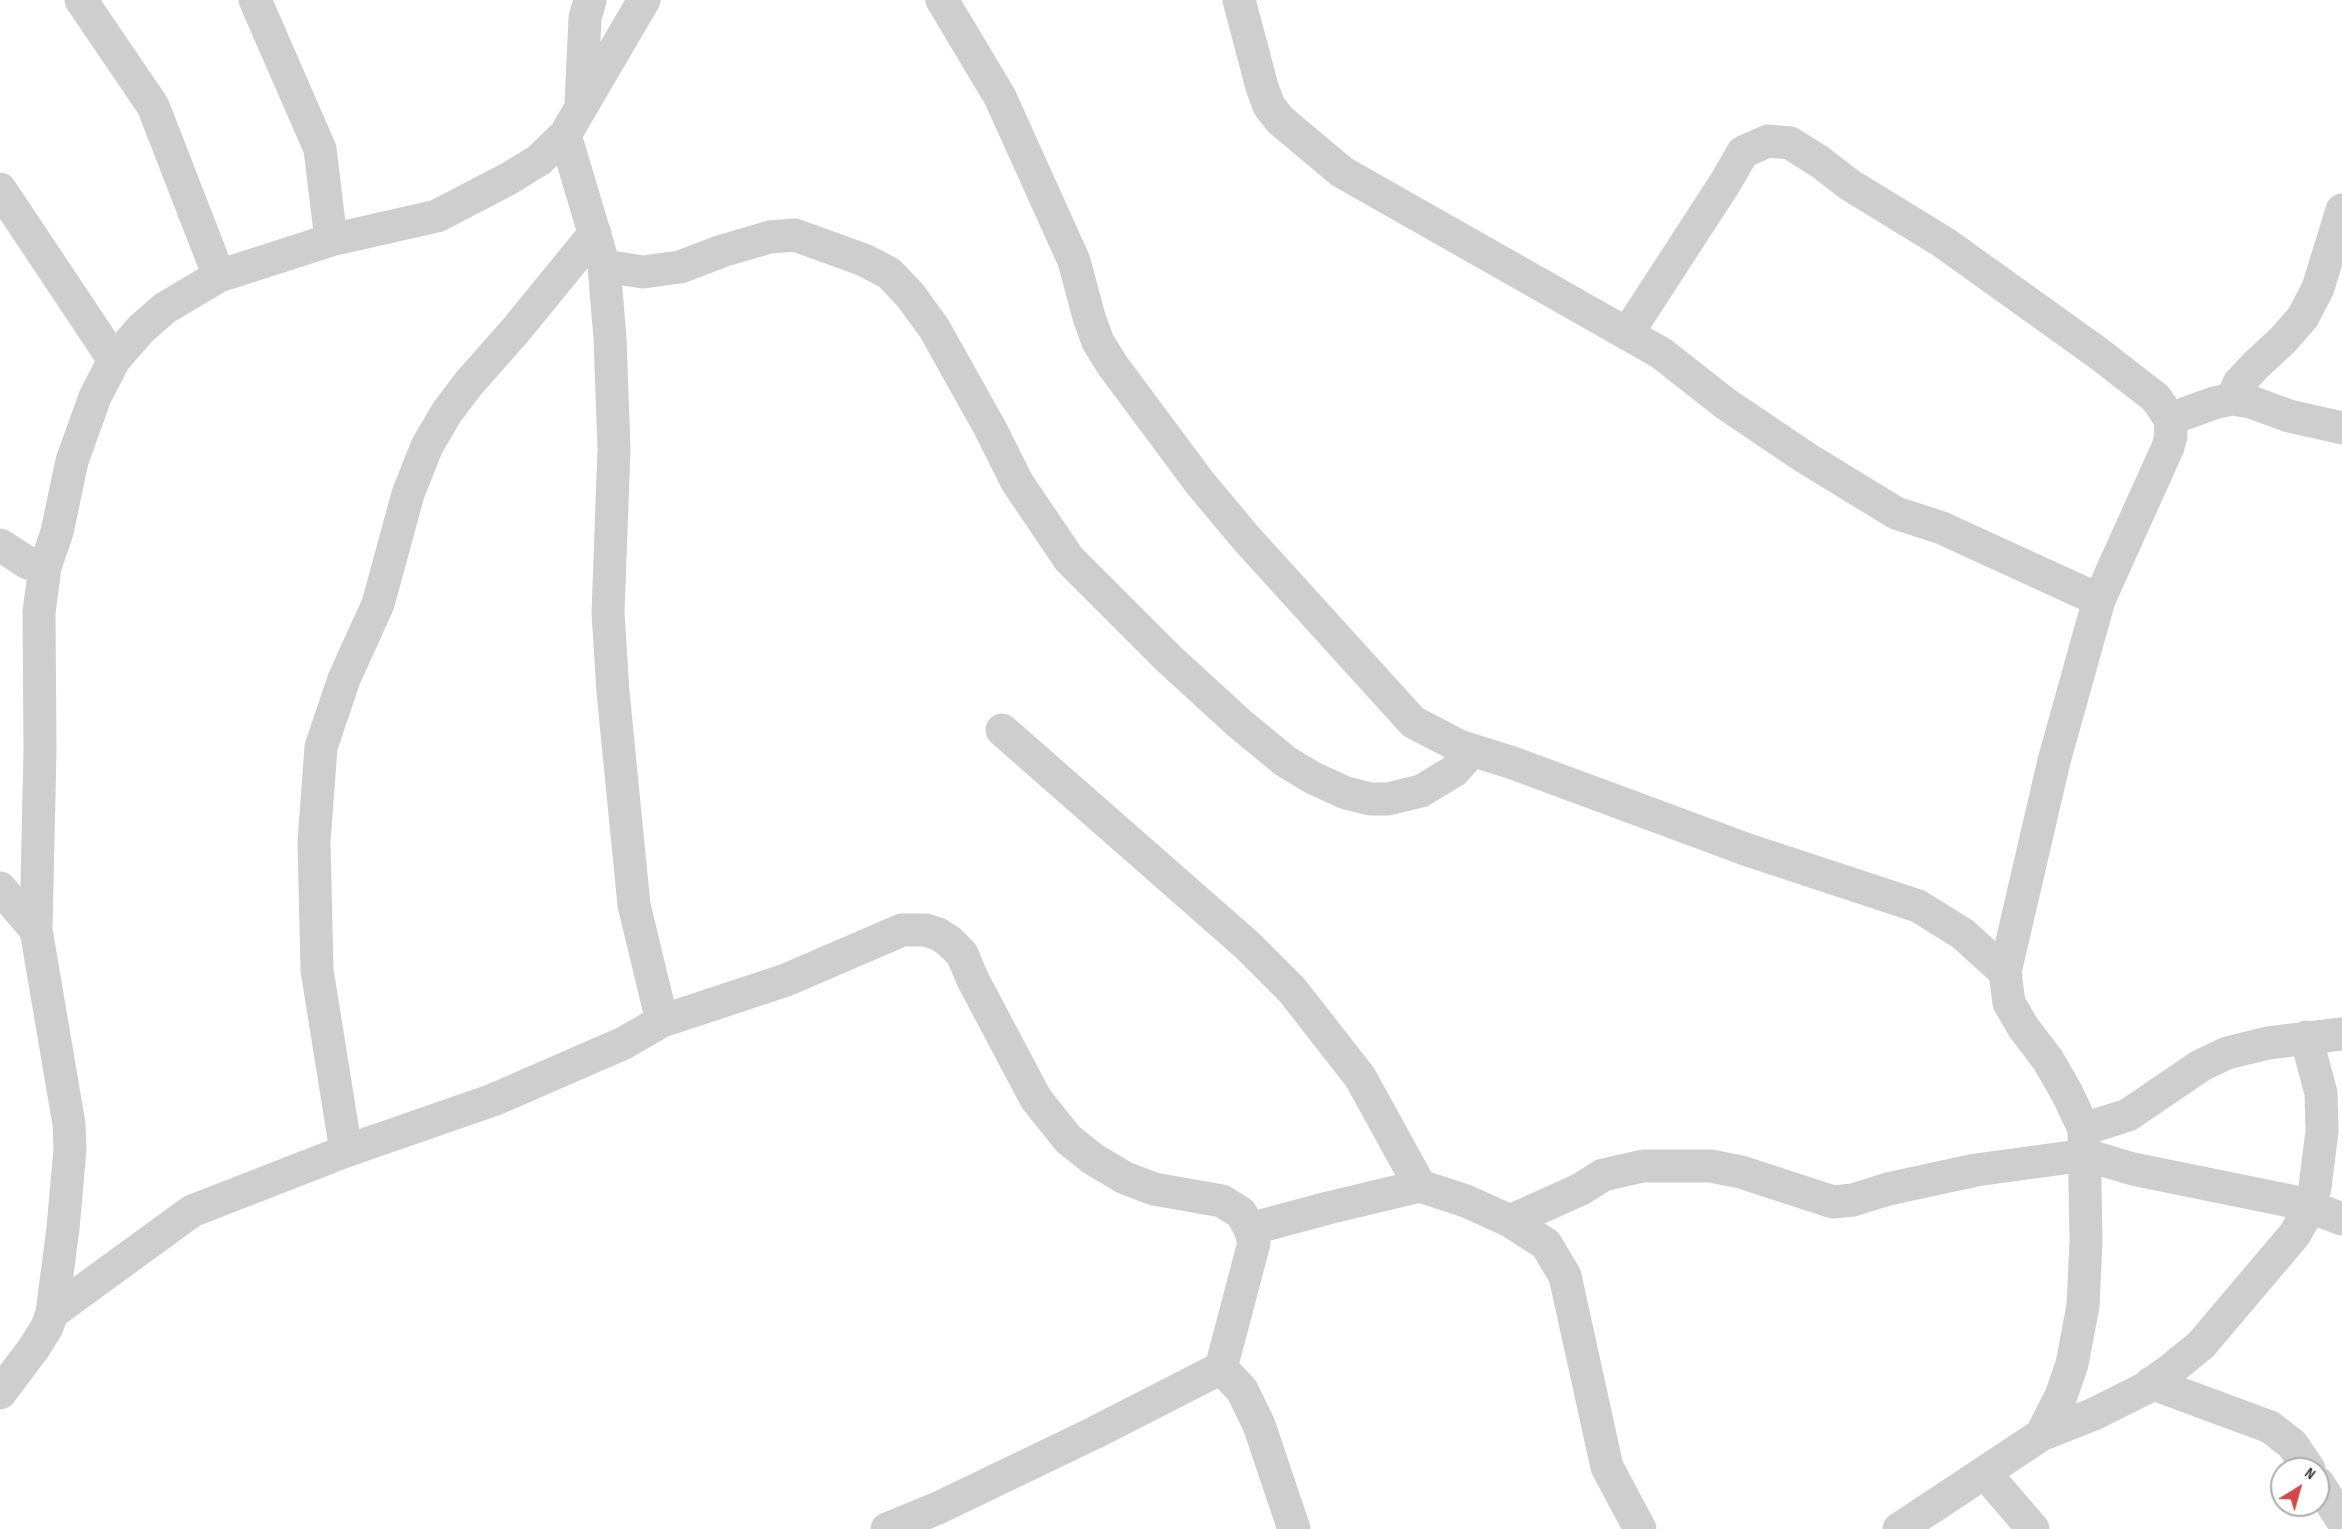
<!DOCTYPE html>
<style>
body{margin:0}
#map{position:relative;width:2342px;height:1529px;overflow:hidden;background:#fff;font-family:"Sofia Sans Condensed",sans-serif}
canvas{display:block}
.north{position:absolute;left:2270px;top:1457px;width:60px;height:60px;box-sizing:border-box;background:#fff;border:2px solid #adadad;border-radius:50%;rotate:37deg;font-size:16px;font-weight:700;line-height:24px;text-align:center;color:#313131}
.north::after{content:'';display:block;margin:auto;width:21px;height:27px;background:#d1494a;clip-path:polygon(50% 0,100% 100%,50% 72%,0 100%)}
</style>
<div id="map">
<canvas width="2342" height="1529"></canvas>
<div class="north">N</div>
</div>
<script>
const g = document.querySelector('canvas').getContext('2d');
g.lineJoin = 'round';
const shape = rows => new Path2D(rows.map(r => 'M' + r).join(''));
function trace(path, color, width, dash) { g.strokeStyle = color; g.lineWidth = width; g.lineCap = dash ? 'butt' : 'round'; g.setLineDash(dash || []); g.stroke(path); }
trace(shape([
 [81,0,153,106,219,276],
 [255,0,320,149,331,240],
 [942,0,1000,97,1074,261,1089,317,1098,342,1113,366,1200,483,1246,538,1413,722,1459,746,1513,763,1748,850,1918,906,1963,934,2005,972],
 [1239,0,1262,87,1269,106,1280,120,1342,172,1661,353,1726,404,1806,458,1896,513,1942,528,2099,600],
 [581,103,585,18,590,0],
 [565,135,604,266,610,338,614,449,608,613,613,692,634,905,662,1021],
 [0,189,114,360],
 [604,266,643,272,680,267,722,251,770,237,795,235,864,260,889,273,910,295,934,328,990,428,1017,482,1069,559,1169,659,1240,724,1285,761,1313,778,1346,793,1370,799,1388,799,1421,791,1454,771,1472,751],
 [1627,334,1725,183,1743,152,1768,141,1790,143,1820,162,1850,185,1943,242,2098,353,2156,398,2170,419,2171,436,2168,447,2099,600,2054,761,2005,972,2009,1003,2023,1027,2048,1060,2067,1093,2084,1129,2086,1241,2083,1306,2072,1364,2061,1396,2041,1435,1899,1529],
 [2232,399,2239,383,2256,365,2283,340,2303,317,2318,288,2342,210],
 [2170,419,2214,403,2232,399,2251,402,2289,416,2342,428],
 [0,545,28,563,45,567],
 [1002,730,1247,945,1292,990,1360,1077,1420,1186],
 [0,888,36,930],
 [2084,1129,2128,1115,2200,1066,2227,1053,2268,1043,2342,1034],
 [346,1151,317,970,314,842,321,747,344,679,378,604,408,494,427,446,447,412,469,383,515,331,595,233],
 [1510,1221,1581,1189,1603,1175,1643,1166,1711,1166,1741,1172,1833,1202,1853,1200,1888,1189,1976,1170,2086,1155,2133,1169,2300,1203,2342,1219],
 [1250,1229,1328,1208,1420,1186,1466,1201,1510,1221,1546,1244,1565,1276,1607,1467,1640,1529],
 [52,1313,192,1211,346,1151,493,1100,624,1043,662,1021,786,980,902,930,926,930,938,934,949,941,962,954,973,980,1036,1099,1068,1139,1093,1159,1125,1178,1154,1189,1222,1201,1241,1213,1250,1229,1254,1243,1221,1368,1094,1433,938,1508,887,1529],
 [1221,1368,1242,1390,1259,1425,1294,1529],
 [2151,1383,2270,1427,2292,1444,2309,1469],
 [0,1393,34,1348,47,1327,52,1313,63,1228,70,1149,69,1124,36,930,40,750,39,612,45,567,57,532,72,461,95,397,114,360,141,329,165,308,219,276,331,240,437,216,508,179,539,160,565,135,644,0],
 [2041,1435,2094,1414,2144,1389,2169,1371,2201,1345,2295,1234,2310,1207,2315,1187,2322,1131,2321,1093,2306,1037],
 [1985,1473,2033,1529],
 [2318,1483,2342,1520]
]), '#cecece', 33);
</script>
